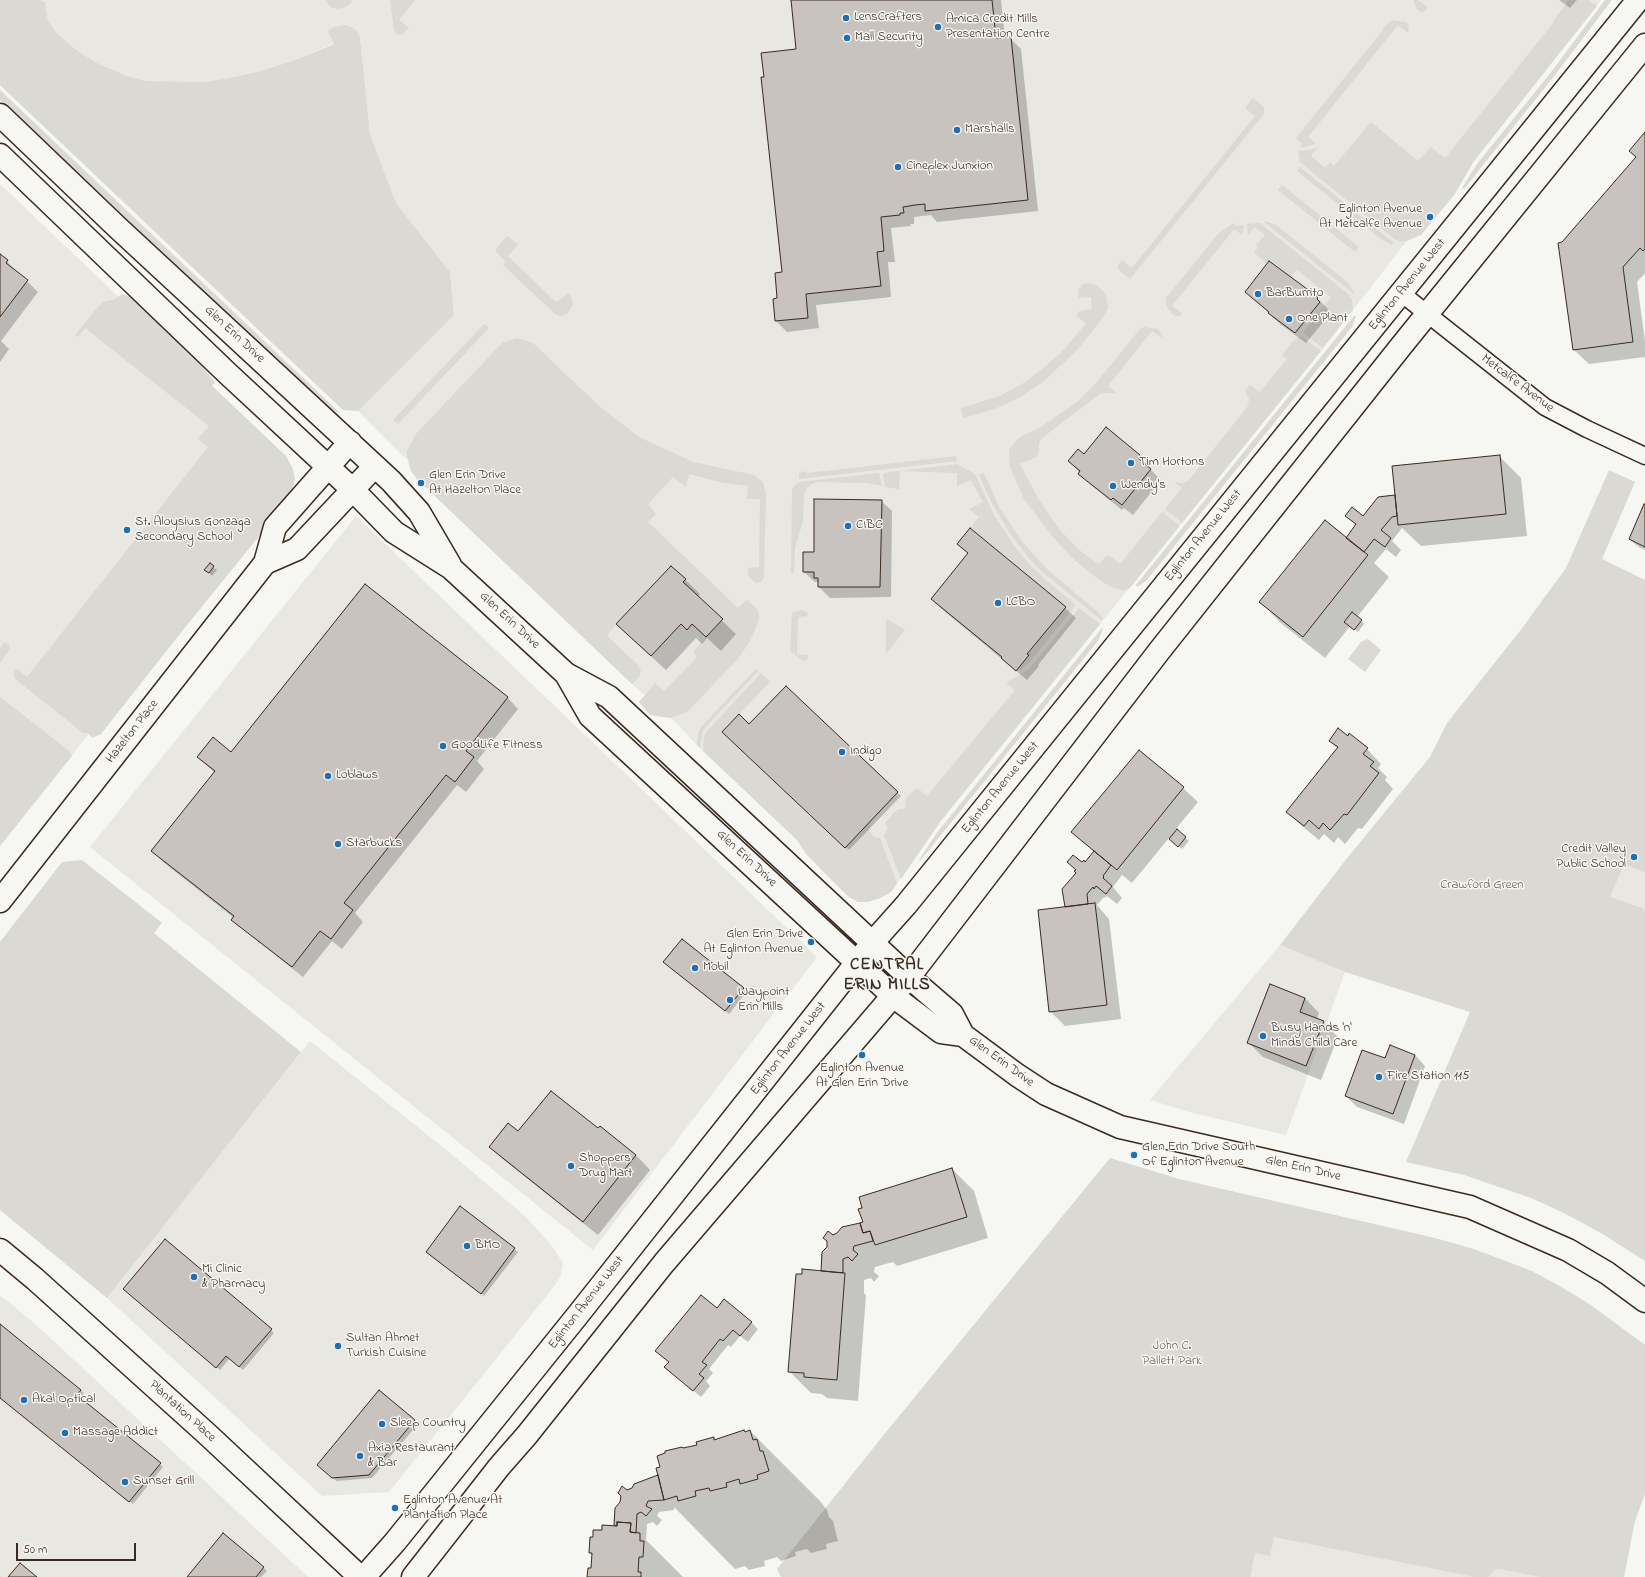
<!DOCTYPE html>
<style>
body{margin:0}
#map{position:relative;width:1645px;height:1577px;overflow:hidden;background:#f6f6f2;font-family:"Indie Flower",sans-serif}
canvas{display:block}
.scale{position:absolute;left:16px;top:1543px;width:120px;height:18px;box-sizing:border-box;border:2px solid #3b2a1e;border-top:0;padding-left:5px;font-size:12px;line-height:14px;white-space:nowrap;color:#3b2a1e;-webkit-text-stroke:3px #f6f6f2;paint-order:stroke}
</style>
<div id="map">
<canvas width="1645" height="1577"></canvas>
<div class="scale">50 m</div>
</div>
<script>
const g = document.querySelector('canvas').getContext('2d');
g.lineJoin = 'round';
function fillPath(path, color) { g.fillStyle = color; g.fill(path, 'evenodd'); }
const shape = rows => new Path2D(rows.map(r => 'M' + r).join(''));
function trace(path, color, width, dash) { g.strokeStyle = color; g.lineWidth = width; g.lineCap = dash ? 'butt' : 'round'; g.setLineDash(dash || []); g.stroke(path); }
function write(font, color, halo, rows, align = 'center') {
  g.font = font + ' "Indie Flower",sans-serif'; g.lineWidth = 3; g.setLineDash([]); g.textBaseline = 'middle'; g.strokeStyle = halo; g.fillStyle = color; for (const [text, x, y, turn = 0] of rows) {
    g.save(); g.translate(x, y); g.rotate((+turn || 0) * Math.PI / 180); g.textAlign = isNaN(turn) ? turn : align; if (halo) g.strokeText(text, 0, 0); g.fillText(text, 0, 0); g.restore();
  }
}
fillPath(shape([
 [40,0,1601,0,1474,161,1454,195,1421,235,1406,242,1321,351,940,822,891,892,880,898,868,902,858,902,849,897,821,870,813,860,806,854,797,840,703,751,671,718,632,684,417,479,409,465,408,459,404,457,358,411,454,315,450,272,396,203,370,134,360,37,334,43,298,59,261,71,229,78,204,82,146,81,127,76,95,62,75,49,56,32,48,21,45,2],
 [0,184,267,438,236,548,0,846],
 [356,516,817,957,593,1250,90,847],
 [1645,799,1645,933,1602,914],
 [1280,945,1345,972,1286,1135,1197,1114,1150,1100],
 [310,1041,450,1153,526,1217,552,1246,563,1263,560,1277,552,1289,389,1492,322,1496,107,1298],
 [0,1295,34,1323,308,1577,0,1577],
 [1231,1516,1551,1577,1178,1577]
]), '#e8e7e2');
fillPath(shape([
 [0,0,40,0,45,2,48,21,56,32,75,49,95,62,127,76,146,81,204,82,229,78,261,71,298,59,334,44,328,31,334,27,346,25,355,29,360,37,370,134,396,203,450,272,454,315,358,411,343,410,0,85],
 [326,0,353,0,349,5,339,9,330,7],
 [390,0,415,0,399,20,409,28,402,35,396,34,394,31],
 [1413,0,1418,0,1428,7,1424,12,1419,11,1416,8],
 [1569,0,1589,0,1597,6,1474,161,1454,195,1421,235,1406,241,1401,242,1394,239,1300,162,1298,151,1311,150,1317,147,1318,147,1311,156,1325,168,1330,162,1334,166,1371,122,1418,161,1431,147,1445,158,1554,22,1553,21],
 [1605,0,1612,0,1555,75,1464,189,1462,188,1477,164,1552,71],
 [1393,20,1406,22,1409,25,1408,33,1398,25,1308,137,1316,143,1312,145,1300,148,1302,143,1296,138,1383,30,1384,26],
 [0,90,340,413,332,410,321,403,0,100],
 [1253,98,1264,107,1264,114,1130,279,1120,271,1118,268,1118,265,1122,260,1132,268,1255,116,1245,108],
 [1300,167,1394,243,1392,245,1382,240,1297,171],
 [1282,185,1359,247,1355,252,1278,190],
 [1265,221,1276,225,1346,281,1355,293,1354,294,1264,222],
 [1234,223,1235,226,1244,225,1242,235,1234,229,1172,306,1182,313,1180,316,1176,316,1172,314,1166,305,1166,298,1218,234],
 [1260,223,1348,294,1352,299,1353,310,1323,348,1303,333,1331,297,1297,270,1291,277,1269,260,1266,263,1254,253,1258,247,1256,245,1265,235,1254,227,1248,235,1247,224],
 [507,236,518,244,508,256,556,302,568,294,571,296,573,305,567,314,561,316,555,314,503,265,506,262,497,253,496,249],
 [1086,283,1096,285,1102,290,1106,296,1108,308,1102,319,1077,350,1044,381,1020,397,995,409,963,418,961,408,1000,396,1027,381,1061,353,1086,323,1076,316,1079,311,1092,309,1091,297,1079,298,1078,290,1082,285],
 [122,294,135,298,183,344,215,382,212,386,286,456,293,469,295,479,290,498,179,635,101,734,92,738,88,733,83,733,14,678,14,672,17,669,27,677,208,447,198,439,209,426,85,328,78,337,75,335,97,308,103,302,115,299],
 [1354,316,1356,316,1352,327,1146,581,1137,587,1136,585],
 [484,324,489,328,398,424,393,420],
 [1144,327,1158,329,1160,332,1162,338,1152,331,1108,386,1116,393,1101,393,1042,438,1039,443,1039,453,1036,457,1020,464,1039,500,1059,529,1078,549,1098,564,1108,555,1120,564,1162,512,1178,524,1179,527,1129,589,1122,590,1111,587,1098,579,1071,557,1052,536,1024,499,1010,467,1009,455,1009,449,1020,437,1041,427,1077,402,1097,382,1140,329],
 [1301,336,1321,351,1182,523,1165,509,1182,488,1174,482,1183,483,1189,480,1248,406,1249,399,1245,391,1250,385,1260,392,1287,359,1282,355,1292,342],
 [517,338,533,343,599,406,639,437,693,462,754,475,763,482,766,493,764,576,763,580,759,582,756,583,751,579,748,574,748,568,759,567,760,499,747,499,748,486,719,482,689,474,686,487,673,477,648,504,656,514,648,522,738,608,747,600,758,610,759,620,750,641,738,659,687,712,671,718,662,717,650,715,639,702,655,683,664,691,697,657,693,652,706,637,683,582,686,579,672,566,616,624,607,636,637,664,641,671,639,677,632,684,417,479,411,471,408,459,407,459,407,451,415,435,502,343],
 [956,456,957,461,799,479,799,473,806,471,807,473],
 [957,464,975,474,995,517,1016,548,1030,565,1047,581,1076,605,1029,663,1022,669,1016,671,1029,655,1028,654,1066,607,970,528,979,517,969,509,983,502,971,480,957,486,957,473,900,471,899,489,885,487,883,473],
 [1609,470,1635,482,1602,559,1645,580,1645,872,1624,864,1610,897,1642,908,1645,912,1645,1261,1601,1233,1564,1213,1531,1198,1464,1175,1406,1162,1470,1012,1345,972,1280,945,1348,857,1430,757,1447,723,1523,627,1566,568],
 [879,473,882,486,867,483,816,482,807,487,804,495,803,521,795,548,794,573,791,573,792,489,795,485,799,482],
 [984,473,999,507,1023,543,1049,571,1098,612,1103,619,1101,620,1040,570,1027,556,1011,535,990,500,979,475],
 [1079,608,1100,624,940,822,901,879,884,835,887,830,887,827,885,823,898,809,904,809,906,807,905,802,907,797,917,788,927,796,1015,690,1006,683,1029,669],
 [801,610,806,612,808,614,807,616,798,617,797,654,808,655,808,659,804,661,790,651,792,613],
 [887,619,905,630,886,654,886,620],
 [1102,628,1103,629,1098,641,920,861,919,860,936,834],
 [1368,639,1381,650,1365,672,1348,659,1361,642],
 [5,642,9,645,10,649,0,663,0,648],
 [756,669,758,671,703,730,700,748,697,745,698,734,701,727],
 [761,673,770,682,722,732,845,848,871,821,869,831,874,837,880,838,897,883,891,892,880,898,868,902,858,902,849,897,806,854,797,840,703,751,704,736,707,731],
 [0,697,68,750,72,756,0,846],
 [82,860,162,923,154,933,301,1052,107,1298,0,1210,0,942,62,862],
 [1110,1158,1179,1179,1435,1238,1474,1249,1532,1271,1558,1285,1591,1305,1645,1345,1645,1494,1635,1521,1624,1577,1541,1577,1499,1569,1495,1570,1488,1577,1475,1577,1274,1537,1270,1556,1255,1553,1250,1577,781,1577,777,1569,878,1442]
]), '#dad9d3');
fillPath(shape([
 [792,0,1001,0,1005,38,1010,38,1021,49,1038,211,937,222,931,215,914,217,914,224,910,224,911,226,891,228,895,262,888,262,891,297,816,305,819,328,787,332,776,321,774,300,779,299,783,273,765,78,798,50],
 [1559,0,1577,0,1570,8],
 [1645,133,1645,273,1637,282,1645,341,1645,357,1589,364,1574,350,1559,244,1563,243,1637,157],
 [0,255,38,292,1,341,9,349,0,362],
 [1246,291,1317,298,1328,309,1327,310,1330,314,1306,343,1280,324],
 [1084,455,1139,456,1150,467,1149,468,1161,480,1133,515,1124,508,1122,510,1090,484,1069,461],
 [1499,456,1521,478,1527,536,1421,546,1402,528,1392,541,1401,550,1396,557,1386,549,1374,563,1389,577,1357,617,1364,624,1358,632,1350,626,1325,658,1282,624,1260,602,1346,539,1357,526,1347,516,1364,517,1394,496],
 [881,501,892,511,891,597,830,598,819,587,819,582,815,582,804,572,815,553],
 [1645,505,1645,550,1637,546,1630,539],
 [958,544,1065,608,1076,618,1038,665,1039,666,1027,680,943,610,932,599,969,554],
 [213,567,217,570,212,576,206,570],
 [672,567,700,594,697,597,736,634,721,651,707,638,702,644,696,638,666,670,632,639],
 [365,586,508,698,518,709,477,761,484,769,466,792,457,785,355,913,363,922,342,949,332,941,303,977,244,930,233,920,234,918,163,862,153,851,215,773,198,757,231,754],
 [786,687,901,796,849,850,723,732,749,725],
 [1330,741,1367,749,1381,764,1378,768,1387,777,1385,780,1393,789,1362,829,1358,828,1345,844,1338,837,1334,843,1324,834,1319,840,1302,826,1287,812,1338,749],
 [1139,752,1183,788,1198,802,1175,830,1189,841,1182,849,1169,838,1132,883,1122,875,1113,887,1122,898,1117,904,1107,896,1105,898,1104,897,1097,905,1109,919,1121,1019,1065,1026,1050,1011,1067,907,1077,873,1082,864,1085,863,1094,852,1073,832],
 [667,965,743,989,746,992,729,1014],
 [1305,998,1319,1013,1317,1019,1323,1022,1338,1037,1321,1080,1263,1057,1248,1042],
 [1415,1055,1425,1066,1404,1124,1357,1107,1346,1096,1386,1060],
 [600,1127,636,1155,650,1170,598,1235,505,1161,490,1147,519,1132,598,1129],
 [952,1169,974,1191,988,1238,897,1266,893,1262,875,1267,874,1272,879,1276,874,1282,871,1278,864,1280,864,1293,866,1295,858,1401,827,1398,822,1394,811,1393,789,1371,832,1236,864,1223],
 [461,1208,518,1252,484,1296,430,1255],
 [165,1240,274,1333,243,1370,230,1358,220,1370,127,1292],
 [717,1310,751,1322,758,1329,748,1342,740,1336,731,1347,728,1345,709,1369,713,1373,706,1381,710,1386,701,1397,665,1367],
 [0,1325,80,1390,84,1393,79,1399,163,1467,133,1504,0,1397],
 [414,1420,418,1424,372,1478,337,1481,321,1469],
 [750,1431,820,1501,827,1510,829,1517,833,1521,838,1541,826,1544,827,1549,811,1553,807,1549,795,1552,796,1556,781,1561,777,1557,764,1561,765,1566,749,1570,745,1566,735,1569,674,1507,674,1510,659,1512,657,1516,662,1520,657,1526,653,1522,647,1524,646,1540,683,1577,588,1577,592,1569,593,1556,590,1553,594,1538,603,1531,617,1527,615,1525,621,1502,627,1491,659,1476,661,1467,684,1449,698,1445,713,1438,715,1441],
 [263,1567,267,1571,261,1577,188,1577]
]), '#0003');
const building = shape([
 [791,0,992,0,996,38,1011,37,1028,200,925,211,925,204,915,205,903,207,904,213,900,213,900,215,881,217,884,251,877,252,881,286,806,294,808,318,775,321,773,299,777,298,775,273,782,272,761,77,764,77,761,53,796,49,791,0],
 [1645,132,1645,249,1643,251,1640,248,1623,267,1633,342,1573,350,1558,243,1562,242,1636,157,1629,151,1645,132],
 [0,254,8,260,6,263,28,280,0,317,0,254],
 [1269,261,1318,297,1317,299,1320,302,1295,333,1268,313,1269,312,1245,292,1269,261],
 [1106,427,1140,455,1138,458,1151,469,1122,505,1113,498,1111,500,1078,474,1080,471,1068,461,1078,449,1084,454,1106,427],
 [1500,455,1506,514,1398,525,1392,466,1500,455],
 [1395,495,1397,516,1392,517,1381,530,1391,538,1385,547,1374,539,1364,552,1346,538,1356,524,1345,516,1352,507,1363,516,1378,497,1395,495],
 [814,499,882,500,880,587,818,587,818,578,814,578,814,572,803,572,803,552,814,552,814,499],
 [1644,504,1645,504,1645,547,1629,539,1644,504],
 [1325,520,1368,555,1303,637,1259,602,1325,520],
 [970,528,1066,607,1027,654,1029,655,1016,671,1001,658,1002,657,931,599,968,553,957,544,970,528],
 [210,563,214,566,209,573,204,570,210,563],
 [671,566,686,579,683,582,723,619,706,637,692,624,687,630,681,624,651,656,616,624,671,566],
 [365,584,508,697,466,751,474,757,455,782,446,775,344,903,353,910,331,939,320,931,292,967,231,920,234,916,151,851,215,771,197,757,213,737,231,752,365,584],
 [1352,612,1362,620,1354,630,1344,622,1352,612],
 [786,686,898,792,845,848,722,732,739,714,749,724,786,686],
 [1338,728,1348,736,1349,733,1368,748,1363,754,1374,762,1370,766,1379,773,1347,815,1344,814,1330,830,1323,823,1319,829,1309,820,1304,826,1286,812,1338,747,1329,741,1338,728],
 [1139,750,1184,787,1117,870,1071,832,1139,750],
 [1177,829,1186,837,1178,847,1169,839,1177,829],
 [1094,851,1111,865,1103,876,1104,877,1103,878,1112,886,1106,894,1096,886,1094,889,1093,887,1087,894,1088,904,1065,907,1062,889,1076,873,1074,871,1076,870,1067,862,1073,855,1082,862,1084,860,1085,862,1094,851],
 [1095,903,1107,1005,1049,1012,1038,910,1095,903],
 [682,939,744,988,725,1011,663,962,682,939],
 [1270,984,1305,998,1300,1012,1324,1021,1306,1066,1247,1043,1270,984],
 [1390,1045,1415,1055,1393,1114,1345,1096,1362,1050,1385,1058,1390,1045],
 [551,1091,598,1128,600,1126,636,1155,583,1222,489,1147,508,1123,518,1131,551,1091],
 [952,1168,967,1217,875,1245,870,1231,863,1233,860,1223,863,1222,858,1209,862,1208,859,1197,952,1168],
 [460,1206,515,1248,481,1294,426,1252,460,1206],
 [860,1223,863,1233,870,1231,873,1241,854,1246,853,1250,858,1254,852,1261,848,1257,843,1259,843,1273,821,1271,822,1252,827,1247,827,1241,823,1238,828,1231,833,1235,837,1233,842,1227,860,1223],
 [165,1239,272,1329,239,1367,226,1356,216,1368,123,1289,165,1239],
 [802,1269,845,1273,837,1380,804,1377,804,1373,788,1372,796,1274,802,1274,802,1269],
 [701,1295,717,1308,724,1299,752,1322,740,1336,733,1330,723,1341,720,1339,702,1362,707,1365,699,1374,704,1378,693,1391,664,1367,669,1362,655,1351,701,1295],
 [0,1324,81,1390,77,1395,161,1463,129,1502,0,1398,0,1324],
 [379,1390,415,1420,369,1475,332,1478,317,1465,379,1390],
 [744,1430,745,1432,750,1430,753,1440,757,1439,760,1451,763,1451,769,1471,757,1475,758,1479,740,1484,739,1479,726,1483,727,1487,710,1491,709,1488,695,1491,696,1496,678,1501,677,1496,664,1500,656,1468,660,1467,657,1456,665,1453,665,1451,682,1447,683,1448,697,1445,696,1442,714,1437,714,1440,744,1430],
 [658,1475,664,1500,648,1501,646,1506,652,1509,646,1516,641,1512,637,1514,636,1533,630,1532,631,1523,617,1522,617,1526,614,1525,615,1508,620,1502,621,1496,618,1493,622,1486,627,1490,632,1488,634,1484,658,1475],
 [617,1522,631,1523,630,1532,640,1533,640,1541,644,1541,643,1557,639,1557,638,1572,641,1572,641,1577,587,1577,588,1568,591,1568,592,1553,589,1553,590,1537,593,1537,593,1530,602,1530,602,1525,617,1526,617,1522],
 [223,1533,264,1567,256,1577,187,1577,223,1533],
 [20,1563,37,1577,8,1577,20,1563]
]);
fillPath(building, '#c8c3be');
trace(building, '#3b2a1e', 1);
const street = shape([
 [1401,293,1545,407,1587,429,1645,456]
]);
const secondary = shape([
 [0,115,117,227,391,481,419,512,450,565],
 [0,155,226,372,353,490,394,532,451,568,566,674,609,697,909,977,952,1014,963,1035,1017,1075,1046,1094,1120,1127,1470,1207,1568,1250,1607,1273,1645,1301],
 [265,563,297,549,375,466],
 [566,674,590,716,893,996,941,1032,963,1035],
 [0,901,265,563,275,527,350,442],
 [0,1250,35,1279,207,1434,360,1577]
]);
const primary = shape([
 [364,1577,395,1542,577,1316,873,942,906,905,1638,0],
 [413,1577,499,1467,527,1435,664,1263,909,977,1160,650,1402,345,1645,45]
]);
trace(street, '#3b2a1e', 19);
trace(secondary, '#3b2a1e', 25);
trace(primary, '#3b2a1e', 25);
trace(street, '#f6f6f2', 16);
trace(secondary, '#f6f6f2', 22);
trace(primary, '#f6f6f2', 22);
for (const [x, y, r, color] of [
 [846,18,4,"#1f6fb2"],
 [938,27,4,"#1f6fb2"],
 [847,38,4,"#1f6fb2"],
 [957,130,4,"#1f6fb2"],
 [898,167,4,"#1f6fb2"],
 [1430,217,4,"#1f6fb2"],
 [1258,294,4,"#1f6fb2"],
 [1289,319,4,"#1f6fb2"],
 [1131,463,4,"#1f6fb2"],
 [421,483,4,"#1f6fb2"],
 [1113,486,4,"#1f6fb2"],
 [848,526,4,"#1f6fb2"],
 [127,530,4,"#1f6fb2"],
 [998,603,4,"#1f6fb2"],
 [443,746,4,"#1f6fb2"],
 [842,752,4,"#1f6fb2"],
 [328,776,4,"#1f6fb2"],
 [338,844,4,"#1f6fb2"],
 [1634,857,4,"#1f6fb2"],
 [811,942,4,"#1f6fb2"],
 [695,968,4,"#1f6fb2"],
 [730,1000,4,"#1f6fb2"],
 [1263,1036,4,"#1f6fb2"],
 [862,1055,4,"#1f6fb2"],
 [1379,1077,4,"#1f6fb2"],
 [1134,1155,4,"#1f6fb2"],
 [571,1166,4,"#1f6fb2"],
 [467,1246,4,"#1f6fb2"],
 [194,1277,4,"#1f6fb2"],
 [338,1346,4,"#1f6fb2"],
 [24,1400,4,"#1f6fb2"],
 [382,1424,4,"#1f6fb2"],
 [65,1433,4,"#1f6fb2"],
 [360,1456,4,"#1f6fb2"],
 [125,1482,4,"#1f6fb2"],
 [395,1508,4,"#1f6fb2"]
]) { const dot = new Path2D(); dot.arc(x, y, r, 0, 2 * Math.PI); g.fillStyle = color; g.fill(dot); trace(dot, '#f6f6f2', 1.5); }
write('13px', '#3b2a1e', '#f6f6f2', [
 ["LensCrafters",854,18],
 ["Amica Credit Mills",946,20],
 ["Presentation Centre",946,35],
 ["Mall Security",855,38],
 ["Marshalls",965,130],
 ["Cineplex Junxion",906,167],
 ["Eglinton Avenue",1422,210,"right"],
 ["At Metcalfe Avenue",1422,225,"right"],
 ["BarBurrito",1266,294],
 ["One Plant",1297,319],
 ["Tim Hortons",1139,463],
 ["Glen Erin Drive",429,476],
 ["At Hazelton Place",429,491],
 ["Wendy's",1121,486],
 ["St. Aloysius Gonzaga",135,523],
 ["Secondary School",135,538],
 ["CIBC",856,526],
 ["LCBO",1006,603],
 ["GoodLife Fitness",451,746],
 ["Indigo",850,752],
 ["Loblaws",336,776],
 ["Starbucks",346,844],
 ["Credit Valley",1626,850,"right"],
 ["Public School",1626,865,"right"],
 ["Glen Erin Drive",803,935,"right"],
 ["At Eglinton Avenue",803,950,"right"],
 ["Mobil",703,968],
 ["Waypoint",738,993],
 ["Erin Mills",738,1008],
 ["Busy Hands 'n'",1271,1029],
 ["Minds Child Care",1271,1044],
 ["Eglinton Avenue",862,1069,"center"],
 ["At Glen Erin Drive",862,1084,"center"],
 ["Fire Station 115",1387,1077],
 ["Glen Erin Drive South",1142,1148],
 ["Of Eglinton Avenue",1142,1163],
 ["Shoppers",579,1159],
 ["Drug Mart",579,1174],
 ["BMO",475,1246],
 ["Mi Clinic",202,1270],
 ["& Pharmacy",202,1285],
 ["Sultan Ahmet",346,1339],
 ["Turkish Cuisine",346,1354],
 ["Akal Optical",32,1400],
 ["Sleep Country",390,1424],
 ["Massage Addict",73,1433],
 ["Axia Restaurant",368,1449],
 ["& Bar",368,1464],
 ["Sunset Grill",133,1482],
 ["Eglinton Avenue At",403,1501],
 ["Plantation Place",403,1516]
], 'left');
write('13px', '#3b2a1e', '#f6f6f2', [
 ["Eglinton Avenue West",1408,285,-51],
 ["Glen Erin Drive",234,335,43],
 ["Metcalfe Avenue",1517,384,37],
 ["Eglinton Avenue West",1204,536,-51],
 ["Glen Erin Drive",509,621,43],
 ["Hazelton Place",133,732,-52],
 ["Eglinton Avenue West",1001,788,-51],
 ["Glen Erin Drive",746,859,43],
 ["Eglinton Avenue West",789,1049,-52],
 ["Glen Erin Drive",1001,1062,36],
 ["Glen Erin Drive",1303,1169,13],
 ["Eglinton Avenue West",587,1303,-52],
 ["Plantation Place",182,1412,42]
]);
write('13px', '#63564b', '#f6f6f2', [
 ["Crawford Green",1482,886],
 ["John C.",1172,1347],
 ["Pallett Park",1172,1362]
]);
g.letterSpacing = '1px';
write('bold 17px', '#3b2a1e', '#f6f6f2', [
 ["CENTRAL",887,966],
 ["ERIN MILLS",887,986]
]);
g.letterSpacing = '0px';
</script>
